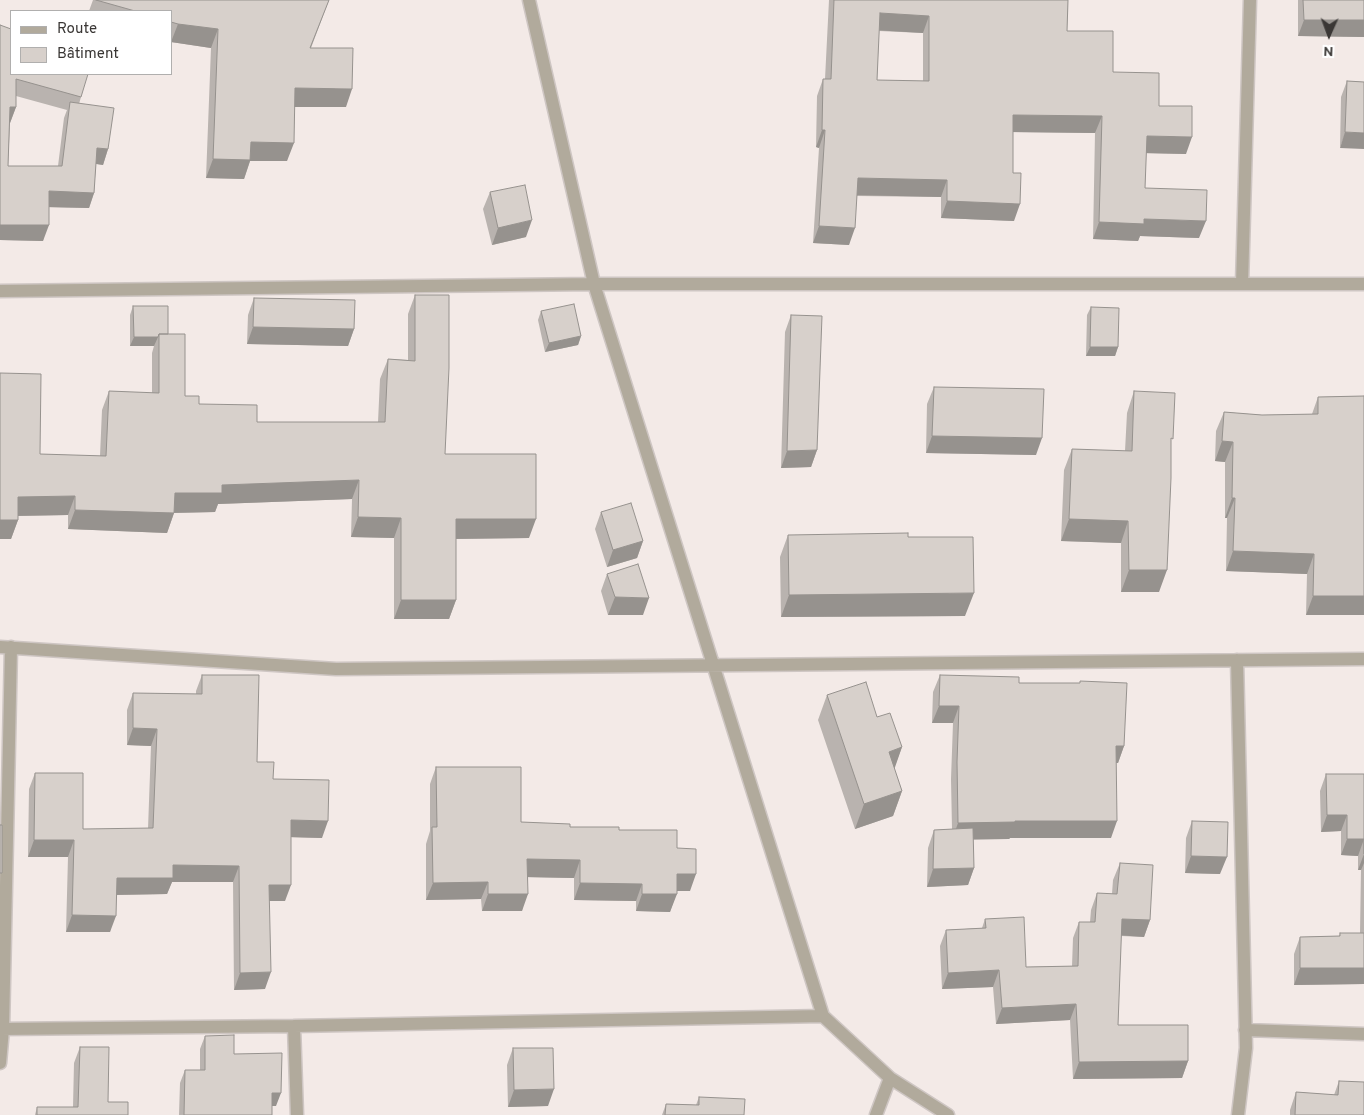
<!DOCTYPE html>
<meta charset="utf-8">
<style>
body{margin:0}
#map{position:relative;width:1364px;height:1115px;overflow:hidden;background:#f3eae7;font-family:Overpass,sans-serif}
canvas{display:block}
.legend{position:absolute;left:10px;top:10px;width:162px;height:65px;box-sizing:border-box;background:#fff;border:1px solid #b0afae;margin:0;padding:6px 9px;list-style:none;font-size:15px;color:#3a3735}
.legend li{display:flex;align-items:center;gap:10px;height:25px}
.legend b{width:25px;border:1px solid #b0afae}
.north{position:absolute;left:1304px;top:10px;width:50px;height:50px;-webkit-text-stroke:4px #fff;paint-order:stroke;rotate:182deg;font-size:14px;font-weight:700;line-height:20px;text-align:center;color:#3a3735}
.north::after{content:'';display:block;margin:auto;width:18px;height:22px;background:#3a3735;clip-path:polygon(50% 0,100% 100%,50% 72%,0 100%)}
</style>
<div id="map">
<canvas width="1364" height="1115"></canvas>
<ul class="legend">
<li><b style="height:6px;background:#b1aa9c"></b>Route</li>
<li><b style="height:14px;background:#d7d0cb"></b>Bâtiment</li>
</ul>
<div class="north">N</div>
</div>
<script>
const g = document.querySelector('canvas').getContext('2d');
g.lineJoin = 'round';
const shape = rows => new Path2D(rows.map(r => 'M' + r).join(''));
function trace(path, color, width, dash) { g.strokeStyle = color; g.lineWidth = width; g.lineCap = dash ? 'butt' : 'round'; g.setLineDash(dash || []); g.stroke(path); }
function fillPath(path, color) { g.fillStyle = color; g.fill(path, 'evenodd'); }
const minor = shape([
 [529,0,594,284,823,1016,890,1078,948,1115],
 [1242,284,1250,0],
 [0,291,594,284,1364,284],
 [0,647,336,669,1364,659],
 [1237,660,1246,1048,1238,1115],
 [294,1026,297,1115],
 [0,1029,294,1026,823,1016],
 [1245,1030,1364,1034],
 [0,1063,3,1029,11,647],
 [876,1115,890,1078]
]);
trace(minor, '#cec6c3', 15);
trace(minor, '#b1aa9c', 12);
fillPath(shape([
 [93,0,329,0,311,48,346,107,294,107,287,161,250,161,244,179,206,178,211,48,171,42,171,11,89,11],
 [829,0,1068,0,1067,31,1113,72,1159,106,1186,154,1146,153,1145,188,1199,238,1140,236,1138,241,1093,239,1095,133,1013,132,1013,173,1014,221,941,218,941,197,857,196,849,245,813,243,819,148,816,147,817,96,823,79,825,79],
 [879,31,923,33,923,81,877,80],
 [1298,0,1364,0,1364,37,1298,36],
 [0,25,81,97,79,104,108,149,103,165,96,164,94,193,89,208,49,207,43,241,0,240],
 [16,96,67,110,64,118,58,166,8,166,10,123,16,107],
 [1347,81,1364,82,1340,148,1341,97],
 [490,192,526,237,492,245,483,209],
 [415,295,445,454,529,538,456,539,456,600,449,619,394,619,394,538,351,537,352,499,218,504,215,512,174,513,167,533,68,529,68,515,18,516,18,520,11,539,0,539,40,454,100,456,102,410,109,391,152,393,152,353,154,346,130,346,130,315,133,306,168,334,185,396,199,404,257,422,378,422,380,379,388,359,408,360,408,314],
 [254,298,354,329,348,346,247,344,248,315],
 [1091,307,1118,347,1115,356,1086,356,1087,315],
 [541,311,581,336,578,345,545,352,538,320],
 [791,315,817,450,811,467,781,468,785,332],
 [934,387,1036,455,926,453,927,404],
 [1134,391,1171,444,1159,592,1121,592,1121,543,1061,541,1064,470,1072,449,1125,451,1127,413],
 [1364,396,1364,615,1306,615,1307,574,1226,571,1227,518,1225,518,1225,462,1215,461,1216,431,1224,412,1262,415,1312,414,1318,397],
 [601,512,643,541,637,558,607,567,595,529],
 [788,535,908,537,965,616,781,617,780,557],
 [607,574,643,615,608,615,601,591],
 [202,675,257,762,273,779,322,838,291,837,285,901,269,901,265,989,234,990,233,882,172,882,167,894,117,895,110,932,66,932,68,857,28,857,29,789,35,773,83,829,148,829,151,746,127,745,127,710,133,693,196,694,196,691],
 [940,675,1019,683,1124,746,1118,763,1116,763,1111,838,1010,838,1009,839,973,839,974,868,968,885,927,887,928,848,934,830,952,829,951,779,953,723,932,723,933,692],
 [827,695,877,717,902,747,894,768,902,791,893,816,855,829,818,720],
 [436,767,521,822,570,827,619,830,677,848,690,891,677,891,670,912,636,911,636,901,574,900,574,878,528,877,522,911,482,911,481,899,426,900,426,844,430,831,430,784],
 [1326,774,1364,774,1364,984,1294,985,1294,954,1300,937,1339,936,1340,933,1360,933,1361,870,1358,870,1358,856,1341,855,1341,831,1321,832,1320,791],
 [1192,821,1220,874,1185,873,1186,838],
 [1120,863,1150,920,1144,937,1121,936,1118,1025,1188,1061,1182,1078,1073,1079,1070,1020,996,1024,993,987,942,989,940,946,946,930,982,928,985,919,1026,967,1072,966,1073,938,1079,922,1090,922,1091,910,1097,893,1112,894,1113,880],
 [205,1036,234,1054,276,1106,272,1106,272,1115,179,1115,180,1083,185,1070,200,1070,200,1049],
 [80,1047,108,1102,128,1115,35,1115,37,1107,73,1107,74,1063],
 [513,1048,548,1106,508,1107,507,1065],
 [1339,1081,1364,1115,1290,1115,1290,1110,1296,1092,1334,1095],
 [699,1097,744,1115,662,1115,666,1104,696,1105]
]), '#b9b3af');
fillPath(shape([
 [880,13,929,16,923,33,873,30],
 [1304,20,1364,20,1364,37,1298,36],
 [178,24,218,29,211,48,171,42],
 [295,88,352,89,346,107,288,107],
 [10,107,16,107,10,123],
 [1013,115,1102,116,1095,133,1007,132],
 [822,130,825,130,819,148,816,147],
 [1345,132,1364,133,1364,149,1340,148],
 [1147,136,1192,137,1186,154,1140,153],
 [251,142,294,143,287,161,250,161,244,179,206,178,213,159],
 [97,148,108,149,103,165,91,163],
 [858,178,947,180,941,197,852,195],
 [49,191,94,193,89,208,43,207],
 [947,201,1020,204,1014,221,941,218],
 [1144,219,1206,221,1199,238,1140,236,1138,241,1093,239,1099,222],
 [532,220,526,237,492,245,498,228],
 [0,225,49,225,43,241,0,240],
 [819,226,855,228,849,245,813,243],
 [253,327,354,329,348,346,247,344],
 [581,336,578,345,545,352,549,343],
 [134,337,158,337,154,346,130,346],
 [1090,347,1118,347,1115,356,1086,356],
 [932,436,1042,438,1036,455,926,453],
 [1222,441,1233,442,1225,462,1215,461],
 [817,450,811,467,781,468,787,451],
 [359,480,352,499,218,504,215,512,168,513,175,493,222,485],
 [75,496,68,515,11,516,18,497],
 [1232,498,1235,498,1227,518,1225,518],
 [75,510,174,513,167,533,68,529],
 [358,517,401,518,394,538,351,537],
 [456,519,536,519,529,538,449,539],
 [1069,519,1128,521,1121,543,1061,541],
 [0,520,18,520,11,539,0,539],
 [643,541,637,558,607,567,613,550],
 [1233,551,1314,554,1307,574,1226,571],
 [1129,570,1167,570,1159,592,1121,592],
 [974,593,965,616,781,617,789,595],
 [1313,596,1364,596,1364,615,1306,615],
 [615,597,649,598,643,615,608,615],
 [401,600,456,600,449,619,394,619],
 [939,706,959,706,953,723,932,723],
 [133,728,157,729,151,746,127,745],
 [1116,746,1124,746,1118,763,1110,762],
 [902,747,893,773,889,752],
 [902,791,893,816,855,829,864,804],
 [1327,815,1347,815,1341,831,1321,832],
 [291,820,328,821,322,838,285,837],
 [1015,821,1117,821,1111,838,1010,838,1009,839,952,840,958,823],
 [1347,839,1364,839,1358,856,1341,855],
 [34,840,74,840,68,857,28,857],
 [1364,854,1364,863,1361,870,1358,870],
 [1191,856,1227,857,1220,874,1185,873],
 [527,859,580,860,574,878,521,877],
 [173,865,239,866,233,882,172,882,167,894,111,895,117,878],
 [974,868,968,885,927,887,933,869],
 [677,874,696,874,690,891,670,891],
 [488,882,481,899,426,900,433,883],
 [580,883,642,884,636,901,574,900],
 [269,885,291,885,285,901,263,901],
 [488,894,528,894,522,911,482,911],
 [642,894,677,894,670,912,636,911],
 [72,915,116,916,110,932,66,932],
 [1122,919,1150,920,1144,937,1116,935],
 [1300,968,1364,968,1364,984,1294,985],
 [999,970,993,987,942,989,948,973],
 [271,972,265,989,234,990,240,973],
 [1076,1004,1070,1020,996,1024,1002,1008],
 [1188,1061,1182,1078,1073,1079,1079,1062],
 [554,1089,548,1106,508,1107,514,1090],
 [272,1093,281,1093,276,1106,267,1106]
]), '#96928e');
const building = shape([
 [96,0,329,0,310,48,353,48,352,89,295,88,294,143,251,142,250,160,213,159,218,29,178,24,171,22,171,11,135,11,96,0],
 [834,0,1068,0,1067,31,1113,31,1113,72,1159,73,1159,106,1192,106,1192,137,1147,136,1145,188,1207,190,1206,221,1144,219,1144,224,1099,222,1102,116,1013,115,1013,173,1021,173,1020,204,947,201,947,180,858,178,855,228,819,226,825,130,822,130,823,79,831,79,834,0],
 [880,13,929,16,929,81,877,80,880,13],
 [1303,0,1364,0,1364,20,1304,20,1303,0],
 [0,25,11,29,11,74,88,74,81,97,16,79,16,107,10,107,8,166,62,166,70,102,114,108,108,149,97,148,94,193,49,191,49,225,0,225,0,25],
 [1347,81,1364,82,1364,133,1345,132,1347,81],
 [525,185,532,220,498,228,490,192,525,185],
 [415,295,449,295,449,368,445,454,536,454,536,519,456,519,456,600,401,600,401,518,358,517,359,480,222,485,222,493,175,493,174,513,75,510,75,496,18,497,18,520,0,520,0,373,41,374,40,454,106,456,109,391,159,393,159,334,185,334,185,396,199,396,199,404,257,405,257,422,385,422,388,359,415,361,415,295],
 [254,298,355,300,354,329,253,327,254,298],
 [574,304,581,336,549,343,541,311,574,304],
 [133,306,168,306,168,334,159,334,158,337,134,337,133,306],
 [1091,307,1119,308,1118,347,1090,347,1091,307],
 [791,315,822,316,817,450,787,451,791,315],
 [934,387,1044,389,1042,438,932,436,934,387],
 [1134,391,1175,393,1173,439,1171,438,1171,478,1167,570,1129,570,1128,521,1069,519,1072,449,1132,451,1134,391],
 [1364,396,1364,596,1313,596,1314,554,1233,551,1235,498,1232,498,1233,442,1222,441,1224,412,1262,415,1318,414,1318,397,1364,396],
 [631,503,643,541,613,550,601,512,631,503],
 [908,533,908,537,973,537,974,593,789,595,788,535,908,533],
 [638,564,649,598,615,597,607,574,638,564],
 [202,675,259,675,257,762,274,762,273,779,329,780,328,821,291,820,291,885,269,885,271,972,240,973,239,866,173,865,173,878,117,878,116,916,72,915,74,840,34,840,35,773,83,773,83,829,153,828,157,729,133,728,133,693,202,694,202,675],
 [940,675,1019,677,1019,683,1080,683,1080,681,1127,683,1124,746,1116,746,1117,821,1015,821,1015,822,958,823,957,762,959,706,939,706,940,675],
 [866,682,877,717,890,713,902,747,889,752,902,791,864,804,827,695,866,682],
 [436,767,521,767,521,822,570,824,570,827,619,827,619,830,677,830,677,848,696,849,696,874,677,874,677,894,642,894,642,884,580,883,580,860,527,859,528,894,488,894,488,882,433,883,432,827,437,827,436,767],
 [1326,774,1364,774,1364,854,1364,839,1347,839,1347,815,1327,815,1326,774],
 [1192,821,1228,822,1227,857,1191,856,1192,821],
 [0,825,2,825,2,873,0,873,0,825],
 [973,828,974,868,933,869,934,830,973,828],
 [1120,863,1153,865,1150,920,1122,919,1118,1025,1188,1025,1188,1061,1079,1062,1076,1004,1002,1008,999,970,948,973,946,930,986,928,985,919,1024,917,1026,967,1078,966,1079,922,1095,922,1097,893,1117,894,1120,863],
 [1340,933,1364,933,1364,968,1300,968,1300,937,1340,936,1340,933],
 [234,1035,234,1054,282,1053,281,1093,272,1093,272,1115,184,1115,185,1070,205,1070,205,1036,234,1035],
 [80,1047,109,1047,108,1102,128,1102,128,1115,37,1115,37,1107,78,1107,80,1047],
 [513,1048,553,1048,554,1089,514,1090,513,1048],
 [1339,1081,1364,1082,1364,1115,1295,1115,1296,1092,1338,1095,1339,1081],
 [699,1097,745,1099,744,1115,665,1115,666,1104,699,1105,699,1097]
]);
fillPath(building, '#d7d0cb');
trace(building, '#96928e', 1);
</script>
